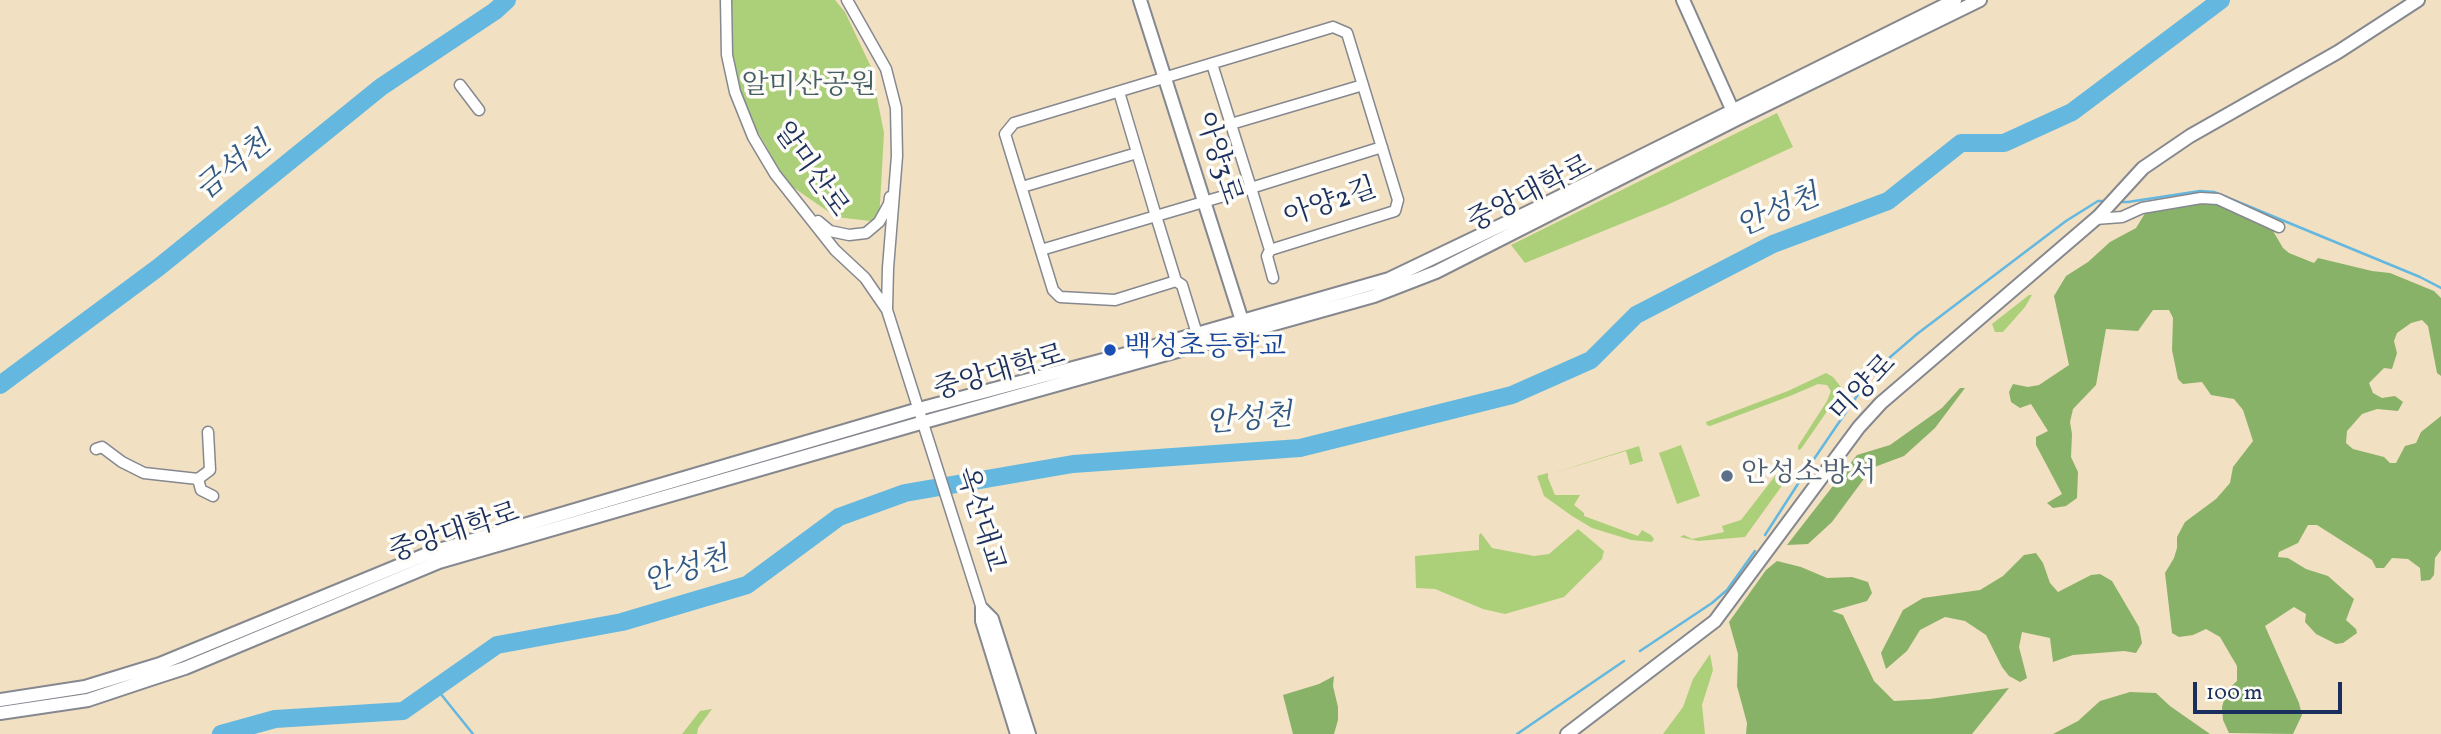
<!DOCTYPE html>
<meta charset="utf-8">
<style>
body{margin:0}
#map{position:relative;width:2441px;height:734px;overflow:hidden;background:#f2e0c2;font-family:Vollkorn,serif}
canvas{display:block}
.scale{position:absolute;left:2193px;top:682px;width:149px;height:32px;box-sizing:border-box;border:4px solid #1b2f5e;border-top:0;padding-left:9px;font-size:21px;line-height:24px;white-space:nowrap;color:#1b2f5e;-webkit-text-stroke:5px #fdfcf7;paint-order:stroke}
</style>
<div id="map">
<canvas width="2441" height="734"></canvas>
<div class="scale">100 m</div>
</div>
<script>
const g = document.querySelector('canvas').getContext('2d');
g.lineJoin = 'round';
function fillPath(path, color) { g.fillStyle = color; g.fill(path, 'evenodd'); }
const shape = rows => new Path2D(rows.map(r => 'M' + r).join(''));
function trace(path, color, width, dash) { g.strokeStyle = color; g.lineWidth = width; g.lineCap = dash ? 'butt' : 'round'; g.setLineDash(dash || []); g.stroke(path); }
function write(font, color, halo, rows, align = 'center') {
  g.font = font + ' Vollkorn,"Noto Serif KR",serif'; g.lineWidth = 7; g.setLineDash([]); g.textBaseline = 'middle'; g.strokeStyle = halo; g.fillStyle = color; for (const [text, x, y, turn = 0] of rows) {
    g.save(); g.translate(x, y); g.rotate((+turn || 0) * Math.PI / 180); g.textAlign = isNaN(turn) ? turn : align; if (halo) g.strokeText(text, 0, 0); g.fillText(text, 0, 0); g.restore();
  }
}
fillPath(shape([
 [731,0,835,0,845,12,871,67,884,133,879,222,836,217,787,183,750,118,732,63],
 [1777,113,1793,147,1667,205,1525,263,1511,245],
 [2029,295,2032,295,2025,307,2003,332,1995,332,1992,324],
 [1826,373,1833,377,1841,387,1839,394,1801,449,1798,450,1798,446,1827,401,1831,391,1827,385,1818,384,1790,396,1710,426,1707,425,1706,422,1788,391],
 [1681,445,1700,496,1677,504,1659,453],
 [1639,446,1643,461,1630,465,1626,451,1550,474],
 [1789,462,1794,469,1745,537,1698,541,1680,537,1684,535,1692,539,1724,532,1722,526,1741,520,1785,463],
 [1548,473,1548,478,1555,495,1580,495,1574,505,1584,513,1584,516,1638,536,1642,530,1651,535,1654,539,1652,542,1631,540,1592,528,1572,516,1544,496,1537,476],
 [1578,529,1604,551,1602,559,1564,597,1505,614,1483,609,1435,589,1416,588,1415,556,1479,550,1479,535,1481,533,1492,548,1534,556,1549,554],
 [1710,654,1713,670,1702,705,1705,734,1663,734,1683,707,1693,679],
 [712,709,698,728,697,734,682,734,700,711]
]), '#acd079');
fillPath(shape([
 [2204,199,2269,224,2283,248,2289,253,2314,263,2318,258,2372,271,2390,273,2434,291,2441,298,2441,376,2437,373,2428,326,2422,320,2411,323,2397,333,2394,341,2397,353,2392,369,2384,368,2369,383,2373,393,2382,398,2395,396,2403,402,2398,411,2377,409,2362,414,2347,431,2346,443,2353,449,2384,457,2390,463,2396,463,2405,446,2416,443,2421,432,2441,416,2441,550,2435,558,2434,575,2430,580,2421,581,2420,568,2408,559,2392,558,2384,568,2376,568,2372,560,2317,525,2308,525,2298,543,2279,552,2278,557,2288,558,2306,569,2328,576,2354,599,2346,620,2356,629,2357,633,2343,643,2336,644,2316,634,2305,622,2306,614,2294,607,2265,626,2299,703,2302,715,2293,734,2229,733,2223,720,2222,707,2227,690,2237,681,2237,666,2220,637,2206,629,2193,635,2179,637,2172,633,2165,573,2174,558,2177,548,2177,537,2185,522,2216,499,2230,483,2233,467,2253,441,2243,410,2234,399,2211,395,2202,382,2183,384,2178,379,2172,350,2173,318,2169,310,2153,310,2138,331,2106,329,2096,385,2073,409,2070,422,2072,434,2071,457,2078,472,2077,498,2066,506,2053,508,2047,503,2062,494,2036,445,2036,437,2048,431,2031,404,2020,408,2011,402,2009,392,2013,384,2028,387,2039,385,2069,365,2054,296,2066,276,2088,262,2110,242,2136,228,2147,210],
 [1960,388,1965,388,1935,428,1904,456,1872,468,1832,522,1808,544,1787,545,1857,455,1890,445,1942,408],
 [2036,553,2043,563,2050,583,2058,592,2091,575,2100,574,2112,581,2139,627,2142,643,2136,653,2124,651,2073,655,2053,662,2050,638,2022,632,2019,647,2027,678,2020,682,2009,676,2002,667,1986,635,1965,621,1945,617,1920,630,1907,651,1886,669,1881,653,1903,610,1923,598,1980,590,2003,576,2024,555],
 [1777,561,1801,567,1827,578,1852,577,1868,582,1872,593,1867,601,1832,611,1843,615,1874,681,1894,701,1930,699,2009,688,1972,734,1746,734,1747,723,1737,686,1738,654,1729,622,1766,570],
 [1334,676,1333,686,1338,707,1338,720,1334,734,1293,734,1283,695,1319,684],
 [2130,692,2156,693,2170,706,2210,734,2053,734,2078,721,2100,701]
]), '#89b269');
trace(shape([
 [2118,202,2128,202,2200,191,2214,192,2420,277,2441,288],
 [1814,459,1874,371,1917,334,2066,221,2098,201,2105,201],
 [1765,535,1805,473],
 [1640,651,1712,603,1727,590,1755,551],
 [436,688,473,734],
 [1517,734,1624,661]
]), '#64b8e0', 2.5);
trace(shape([
 [0,385,159,267,381,87,495,11,507,0],
 [221,734,275,719,403,711,497,645,622,622,747,585,839,517,905,493,1073,464,1300,448,1512,395,1591,360,1636,315,1773,244,1888,201,1961,143,2004,143,2072,112,2221,0]
]), '#64b8e0', 18);
const street = shape([
 [726,0,727,55,735,92,753,137,775,174,835,250,865,278,887,310,982,609],
 [847,0,886,69,896,108,897,156,888,268,887,309],
 [1333,27,1347,33,1398,200,1395,211,1270,250,1251,188,1156,216,1176,281,1115,300,1060,297,1053,290,1005,134,1014,123,1333,27],
 [1212,64,1251,188,1382,147],
 [460,85,479,110],
 [1231,124,1363,85],
 [1022,187,1137,153],
 [2095,219,2122,217,2142,208,2201,198,2218,199,2279,227],
 [818,221,830,231,849,235,866,233,879,222,889,204,890,197],
 [1041,250,1156,216,1119,92],
 [1270,250,1267,256,1273,278],
 [1176,281,1182,285,1197,334],
 [96,449,102,447,122,462,144,473,198,479,201,490,213,496],
 [198,479,210,470,208,432]
]);
const secondary = shape([
 [1140,0,1244,327],
 [1683,0,1736,118],
 [982,609,992,619,1029,734],
 [982,609,982,621,1017,734],
 [0,700,85,687,160,664,432,552,919,409,1137,351,1389,279,1533,210,1955,0],
 [0,713,88,700,151,679,185,668,439,562,924,422,1374,296,1436,272,1737,119,1980,0],
 [1567,734,1715,621,1859,427,1881,403,2099,216,2143,168,2190,136,2338,52,2418,0]
]);
trace(street, '#868890', 13);
trace(secondary, '#868890', 16);
trace(street, '#fff', 10);
trace(secondary, '#fff', 12);
for (const [x, y, r, color] of [
 [1110,350,7,"#1a4fb4"],
 [1727,476,7,"#5c6f8a"]
]) { const dot = new Path2D(); dot.arc(x, y, r, 0, 2 * Math.PI); g.fillStyle = color; g.fill(dot); trace(dot, '#fdfcf7', 2.5); }
write('28px', '#465f66', '#fdfcf7', [
 ["알미산공원",809,88]
]);
write('28px', '#1b2f5e', '#fdfcf7', [
 ["아양3로",1216,159,72],
 ["알미산로",809,171,55],
 ["중앙대학로",1531,196,-27],
 ["아양2길",1331,205,-19],
 ["중앙대학로",1000,375,-16],
 ["미양로",1865,390,-46],
 ["옥산대교",978,520,73],
 ["중앙대학로",455,535,-18]
]);
write('28px', '#164399', '#fdfcf7', [
 ["백성초등학교",1124,350]
], 'left');
write('28px', '#4e5e75', '#fdfcf7', [
 ["안성소방서",1741,476]
], 'left');
write('italic 30px', '#315885', '#fdfcf7', [
 ["금석천",235,169,-39],
 ["안성천",1779,214,-23],
 ["안성천",1249,422,-5],
 ["안성천",687,573,-17]
]);
</script>
